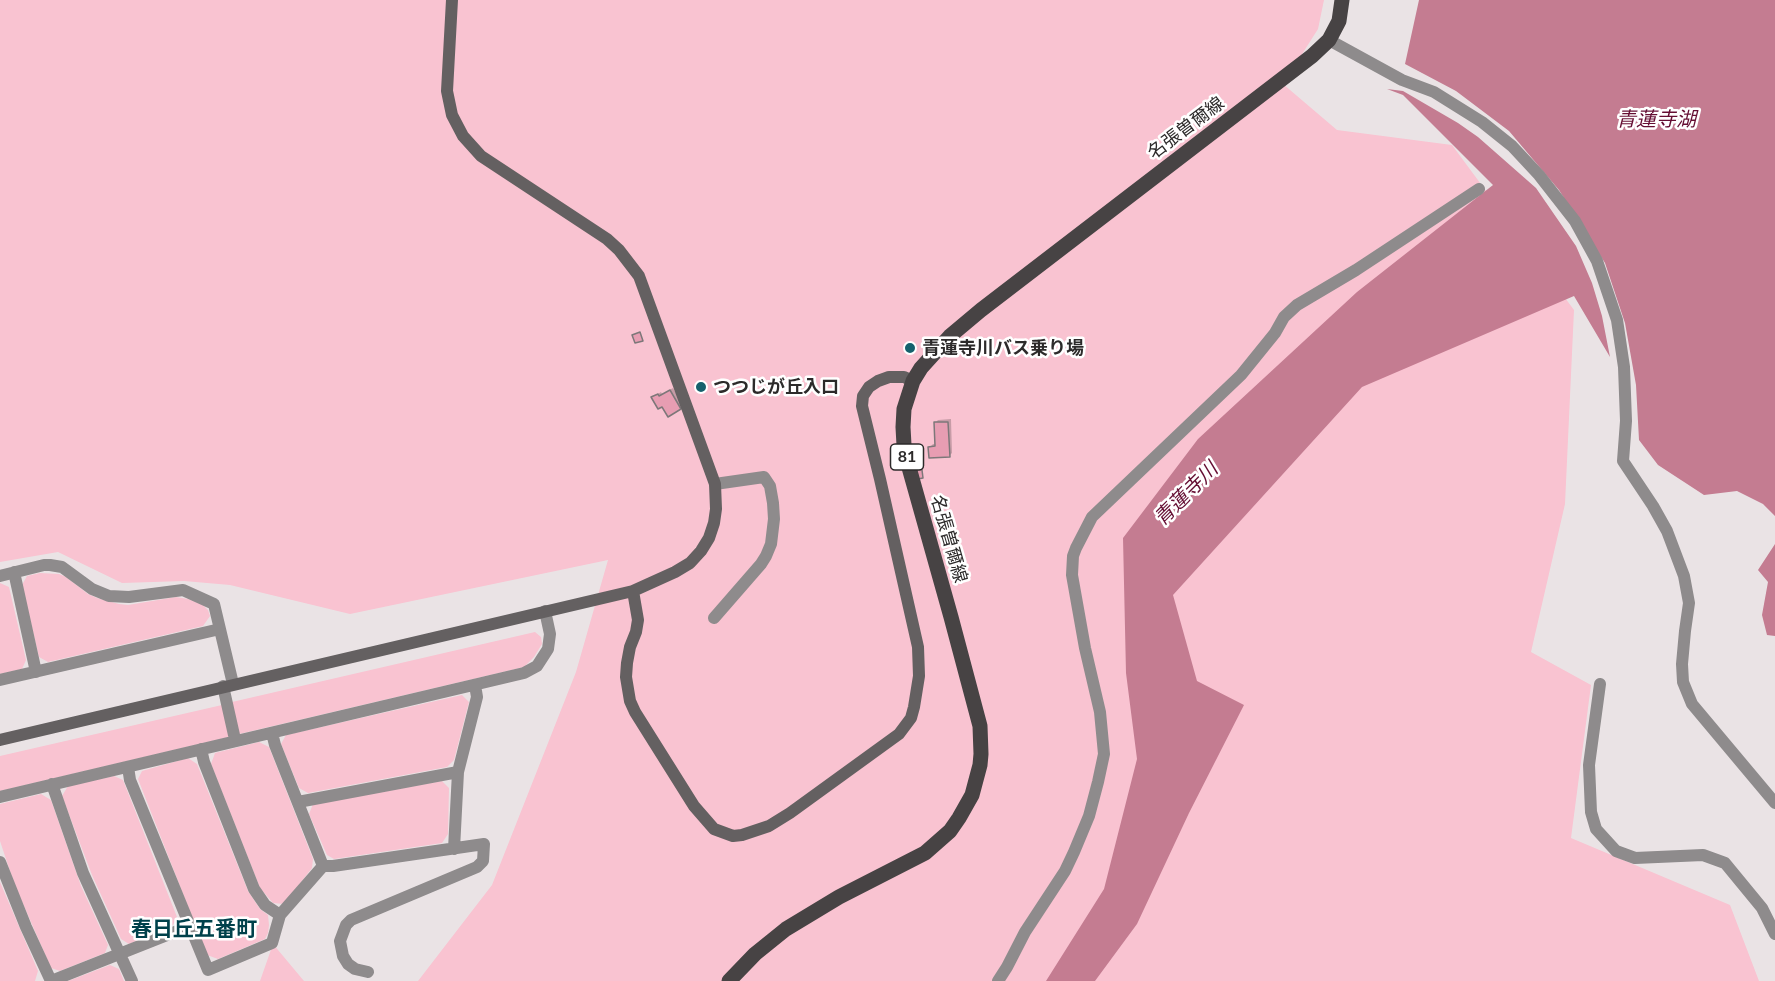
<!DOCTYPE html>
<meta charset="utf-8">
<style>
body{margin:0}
canvas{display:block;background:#eae3e5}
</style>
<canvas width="1775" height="981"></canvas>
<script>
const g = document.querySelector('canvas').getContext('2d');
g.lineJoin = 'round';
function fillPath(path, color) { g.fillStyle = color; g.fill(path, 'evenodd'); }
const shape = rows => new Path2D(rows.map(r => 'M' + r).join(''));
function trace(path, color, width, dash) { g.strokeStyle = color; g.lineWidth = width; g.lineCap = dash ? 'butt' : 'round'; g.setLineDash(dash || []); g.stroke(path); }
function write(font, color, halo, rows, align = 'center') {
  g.font = font + ' Lato,"Noto Sans JP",sans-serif'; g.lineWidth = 5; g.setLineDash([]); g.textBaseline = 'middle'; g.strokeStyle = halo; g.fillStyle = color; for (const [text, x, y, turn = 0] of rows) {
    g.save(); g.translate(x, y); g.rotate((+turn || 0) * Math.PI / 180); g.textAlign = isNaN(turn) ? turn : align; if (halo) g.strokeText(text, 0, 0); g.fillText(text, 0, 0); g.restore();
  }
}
fillPath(shape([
 [0,0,1324,0,1318,29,1283,84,1337,130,1452,145,1574,310,1565,504,1531,652,1591,685,1571,838,1730,905,1759,981,418,981,492,885,576,672,608,560,350,614,230,585,184,581,122,583,58,552,0,562],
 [40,573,59,574,66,577,88,594,97,598,119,604,128,605,176,597,188,599,202,604,208,610,210,616,203,626,48,662,39,657,22,585,27,576],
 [0,583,9,587,26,660,22,669,0,674],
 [535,632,541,637,542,644,534,657,524,667,239,734,232,702],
 [462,695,469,702,454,760,447,767,308,793,299,788,281,744,286,735],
 [222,705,229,737,0,791,0,756],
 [259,742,269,747,313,859,312,868,284,904,273,903,260,888,211,764,215,753],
 [188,758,197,764,248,891,260,909,268,915,269,925,268,933,265,939,218,959,207,955,138,779,142,771],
 [114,776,123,780,177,917,173,925,129,944,121,939,92,875,62,796,68,786],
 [442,781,449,788,448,834,442,843,334,859,327,855,309,814,313,804],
 [41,794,51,800,81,886,108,945,105,953,60,971,51,968,14,883,0,841,0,804],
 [0,882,38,971,35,981,0,981],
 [273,944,304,981,260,981],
 [110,965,119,969,124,981,68,981]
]), '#f9c3d1');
fillPath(shape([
 [1419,0,1775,0,1775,516,1763,504,1737,491,1704,495,1658,465,1639,440,1636,385,1625,323,1605,263,1559,190,1509,131,1456,91,1405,64],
 [1387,89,1403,91,1458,123,1478,137,1536,188,1576,246,1592,283,1602,316,1610,357,1574,296,1362,387,1173,595,1197,681,1244,705,1189,813,1137,924,1095,981,1046,981,1104,889,1137,759,1126,673,1123,538,1198,439,1357,292,1493,185,1403,95],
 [1775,544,1775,636,1767,635,1762,615,1768,582,1758,570]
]), '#c47c91');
fillPath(shape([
 [673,388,683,405,680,408,663,405,653,397,661,392,662,394],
 [951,419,952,453,949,456,930,447,933,444,936,444,935,423,938,420]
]), '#0003');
const building = shape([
 [640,332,643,341,635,343,632,335,640,332],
 [670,390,681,409,668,417,662,407,658,409,651,397,658,394,659,396,670,390],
 [934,422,948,422,950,457,929,458,928,447,935,446,934,422],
 [921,462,923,478,918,479,916,463,921,462]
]);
fillPath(building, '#e79db2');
trace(building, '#7d7779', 1.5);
trace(shape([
 [1329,40,1402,80,1434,92,1482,122,1512,146,1539,175,1575,221,1597,261,1617,320,1624,367,1626,421,1623,461,1653,506,1667,531,1684,576,1689,603,1685,631,1682,664,1683,682,1692,704,1775,803],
 [14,572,36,672],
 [0,576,44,565,50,565,62,567,92,589,109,596,129,597,183,590,214,604,233,684],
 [714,618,761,564,766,556,771,544,774,519,773,503,770,486,764,477,715,484],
 [0,680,220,629],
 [1600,684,1589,765,1591,812,1596,829,1616,851,1635,858,1703,855,1725,863,1762,908,1775,934],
 [223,686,234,735],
 [272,733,275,745,323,866],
 [201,749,204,762,254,889,265,905,280,915],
 [128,767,130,780,208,970,272,943,280,915,323,866,333,866,484,844,483,861,477,867,351,920,346,925,340,941,343,956,348,964,355,969,368,972],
 [52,784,83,873,132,981],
 [0,797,524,673,537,666,548,649,550,634,545,611],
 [298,802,458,772],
 [454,849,458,772,477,697,475,685],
 [0,862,26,927,51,981],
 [51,981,190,926],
 [998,981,1007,967,1025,932,1065,871,1074,852,1089,816,1098,782,1104,754,1100,712,1085,648,1072,575,1073,556,1076,548,1092,517,1241,375,1275,333,1284,317,1297,305,1356,270,1479,189]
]), '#8e8b8c', 12);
trace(shape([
 [633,591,638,620,636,632,630,647,627,663,626,677,630,701,635,712,694,806,714,829,733,836,742,835,769,826,790,813,899,734,911,718,914,707,919,676,918,647,880,479,862,406,863,396,869,387,878,381,889,377,904,377,913,381],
 [0,740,633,591,675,572,690,563,701,551,709,538,714,523,716,509,715,484,639,276,619,250,607,239,481,156,463,136,452,115,447,91,452,0]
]), '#646061', 12);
trace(shape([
 [729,981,755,954,786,929,839,897,925,853,950,831,959,818,972,795,980,765,981,754,980,726,951,617,908,464,904,445,903,427,904,409,913,381,921,368,950,336,981,310,1312,56,1329,40,1339,21,1342,0]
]), '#474344', 15);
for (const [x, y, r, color] of [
 [910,348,6,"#15616d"],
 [701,387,6,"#15616d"]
]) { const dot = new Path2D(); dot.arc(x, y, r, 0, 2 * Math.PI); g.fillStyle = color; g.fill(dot); trace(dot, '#fff', 2); }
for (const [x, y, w] of [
 [907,457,33]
]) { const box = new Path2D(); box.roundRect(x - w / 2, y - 13, w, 26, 4.5); g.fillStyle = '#fff'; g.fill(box); trace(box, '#2c2a2a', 1.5); }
write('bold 16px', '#2c2a2a', null, [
 ["81",907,457]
]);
write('18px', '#2c2a2a', '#fff', [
 ["名張曽爾線",1186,128,-37],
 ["名張曽爾線",949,539,74]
]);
write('bold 18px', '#2c2a2a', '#fff', [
 ["青蓮寺川バス乗り場",922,348],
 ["つつじが丘入口",713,387]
], 'left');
write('italic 20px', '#650e33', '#fff', [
 ["青蓮寺湖",1656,120],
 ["青蓮寺川",1186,494,-45]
]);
write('bold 21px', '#00414b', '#fff', [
 ["春日丘五番町",194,929]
]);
</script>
